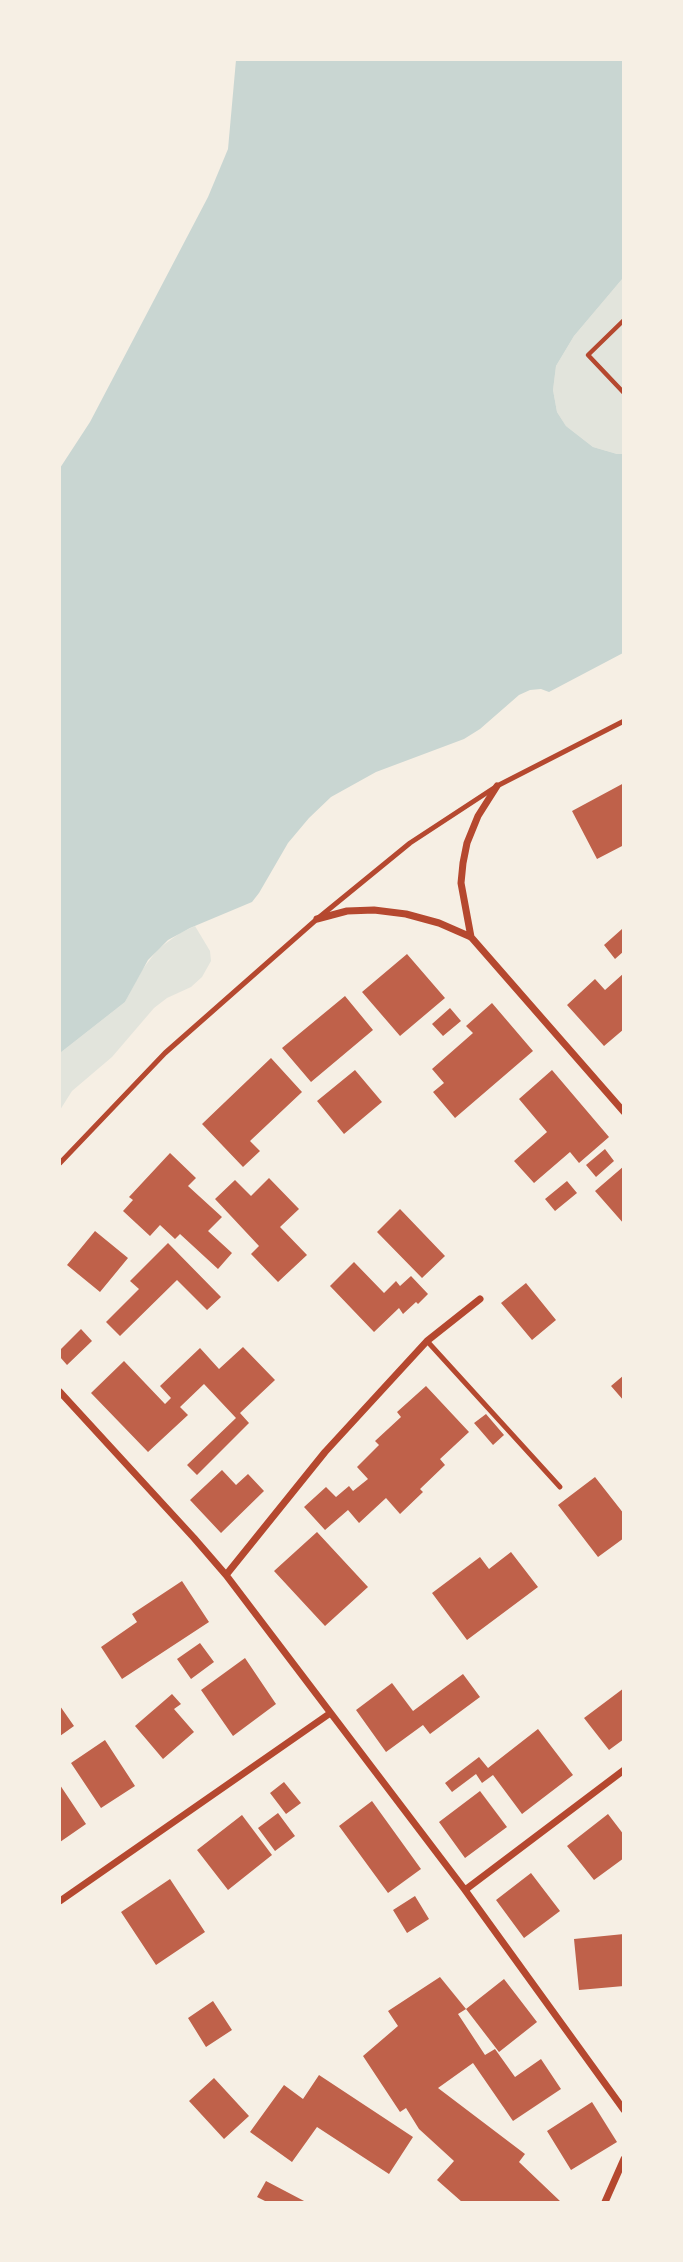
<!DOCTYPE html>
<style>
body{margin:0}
#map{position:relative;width:683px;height:2262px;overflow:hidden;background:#f6efe4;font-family:Figtree,sans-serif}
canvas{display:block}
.frame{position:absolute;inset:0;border:61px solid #f6efe4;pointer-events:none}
</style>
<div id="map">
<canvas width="683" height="2262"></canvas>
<div class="frame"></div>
</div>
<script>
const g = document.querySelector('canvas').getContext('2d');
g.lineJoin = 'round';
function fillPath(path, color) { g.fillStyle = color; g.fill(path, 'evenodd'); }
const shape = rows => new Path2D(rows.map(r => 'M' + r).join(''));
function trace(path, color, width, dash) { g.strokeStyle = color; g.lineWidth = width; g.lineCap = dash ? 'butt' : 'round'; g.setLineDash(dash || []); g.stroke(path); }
fillPath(shape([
 [623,278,623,454,617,454,593,447,566,426,557,412,553,390,556,366,574,336],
 [195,926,210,951,211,961,202,977,191,987,167,998,154,1008,112,1057,72,1091,60,1110,60,1053,125,1002,142,970,158,949,180,933]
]), '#e2e4dc');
fillPath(shape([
 [236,60,623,60,623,278,574,336,556,366,553,390,557,412,566,426,593,447,617,454,623,454,623,653,549,692,541,689,530,690,519,695,480,729,464,739,376,772,331,797,309,818,288,843,259,893,252,902,190,928,168,940,148,960,125,1002,60,1053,60,468,90,422,208,197,228,149]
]), '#c9d6d2');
fillPath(shape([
 [624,783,624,845,597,859,572,811],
 [622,929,624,951,615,959,604,945],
 [407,954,445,998,400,1036,362,992],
 [624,973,624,1029,604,1046,567,1005,595,979,605,990],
 [345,996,373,1030,311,1082,282,1048],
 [492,1003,533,1051,455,1118,433,1092,444,1083,432,1069,473,1033,466,1026],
 [450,1008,461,1021,443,1036,432,1024],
 [271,1058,302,1092,250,1141,260,1151,243,1167,202,1124],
 [355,1070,382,1102,344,1134,317,1101],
 [552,1070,609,1137,579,1163,570,1152,534,1183,514,1161,547,1132,519,1099],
 [605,1149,614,1161,596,1177,586,1165],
 [170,1153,196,1178,188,1186,222,1217,208,1231,232,1253,218,1269,180,1234,175,1239,160,1225,150,1236,123,1211,133,1200,129,1197],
 [624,1166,624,1224,595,1191],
 [269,1178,299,1209,280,1227,307,1255,278,1282,251,1254,259,1246,215,1199,235,1180,251,1196],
 [567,1181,577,1193,555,1211,545,1199],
 [400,1209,445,1256,422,1278,377,1232],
 [95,1231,128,1258,100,1292,67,1265],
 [168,1243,221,1297,207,1310,177,1280,120,1336,106,1322,139,1289,130,1281],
 [354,1262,384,1293,396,1281,400,1286,411,1276,428,1294,418,1304,416,1302,403,1314,399,1308,374,1332,330,1286],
 [526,1283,556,1320,532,1340,501,1303],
 [81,1329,92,1341,67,1365,60,1357,60,1350],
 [243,1347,275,1380,240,1413,249,1423,197,1475,187,1465,236,1418,204,1384,180,1407,188,1415,148,1452,91,1393,124,1361,165,1404,171,1398,160,1386,200,1348,219,1369],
 [624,1375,624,1401,611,1386],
 [426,1386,469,1432,440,1459,445,1465,420,1489,423,1492,400,1514,386,1498,359,1523,348,1510,325,1530,304,1507,326,1487,336,1497,349,1486,353,1491,368,1479,357,1467,379,1445,375,1441,401,1417,397,1412],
 [486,1414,504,1435,493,1445,474,1423],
 [222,1470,236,1485,248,1474,264,1491,221,1533,190,1500],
 [595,1477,624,1514,624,1538,598,1557,558,1505],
 [317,1532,368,1587,325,1626,274,1571],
 [511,1552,538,1587,467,1640,432,1593,480,1557,489,1569],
 [182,1581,209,1622,122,1679,101,1647,137,1622,132,1614],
 [200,1643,214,1662,191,1679,177,1659],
 [245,1658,276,1704,233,1736,201,1690],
 [463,1674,480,1697,430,1734,423,1725,386,1752,356,1710,392,1683,413,1711],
 [624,1688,624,1739,609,1750,584,1718],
 [172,1694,181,1704,174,1709,194,1732,163,1759,135,1726],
 [60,1706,74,1726,60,1736],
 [538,1729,573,1775,522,1814,493,1775,482,1783,476,1774,452,1792,445,1783,479,1757,488,1768],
 [105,1740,135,1786,101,1808,71,1763],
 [284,1782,301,1803,286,1814,270,1793],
 [60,1785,86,1824,60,1842],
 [480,1791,507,1827,465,1858,439,1822],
 [372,1801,421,1869,388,1893,339,1826],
 [278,1813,295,1836,275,1851,258,1828],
 [608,1814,624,1835,624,1858,594,1880,567,1846],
 [242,1815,272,1855,228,1890,197,1850],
 [531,1873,560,1911,524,1938,496,1900],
 [170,1879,205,1932,156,1965,121,1912],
 [415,1896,429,1919,407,1933,393,1910],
 [624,1934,624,1986,579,1990,574,1939],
 [440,1977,466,2009,458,2014,485,2055,495,2049,515,2077,541,2059,561,2089,513,2121,473,2063,438,2088,525,2154,519,2162,561,2202,462,2202,437,2180,454,2161,419,2129,406,2108,400,2112,363,2056,398,2026,388,2011],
 [504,1979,537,2022,499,2052,466,2009],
 [213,2001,232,2030,206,2047,188,2018],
 [319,2075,413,2137,389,2174,317,2127,292,2162,250,2132,284,2085,303,2099],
 [214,2078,249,2116,224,2139,189,2101],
 [592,2102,617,2142,571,2170,547,2131],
 [266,2181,306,2202,267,2202,257,2197]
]), '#bf614a');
trace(shape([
 [624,320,588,355,624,393]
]), '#b5482f', 4.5);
trace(shape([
 [60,1163,165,1053,317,919,410,843,497,786,624,721],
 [427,1341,560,1487]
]), '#b5482f', 5);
trace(shape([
 [317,919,347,911,374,910,406,914,439,923,471,937,624,1112],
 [471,937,461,883,463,863,467,843,478,816,497,786],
 [60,1392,194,1538,226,1575,465,1890,624,2110],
 [226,1575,325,1452,427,1341,480,1299],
 [465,1890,624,1770],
 [60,1901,329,1714],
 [605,2202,624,2159]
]), '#b5482f', 7);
</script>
